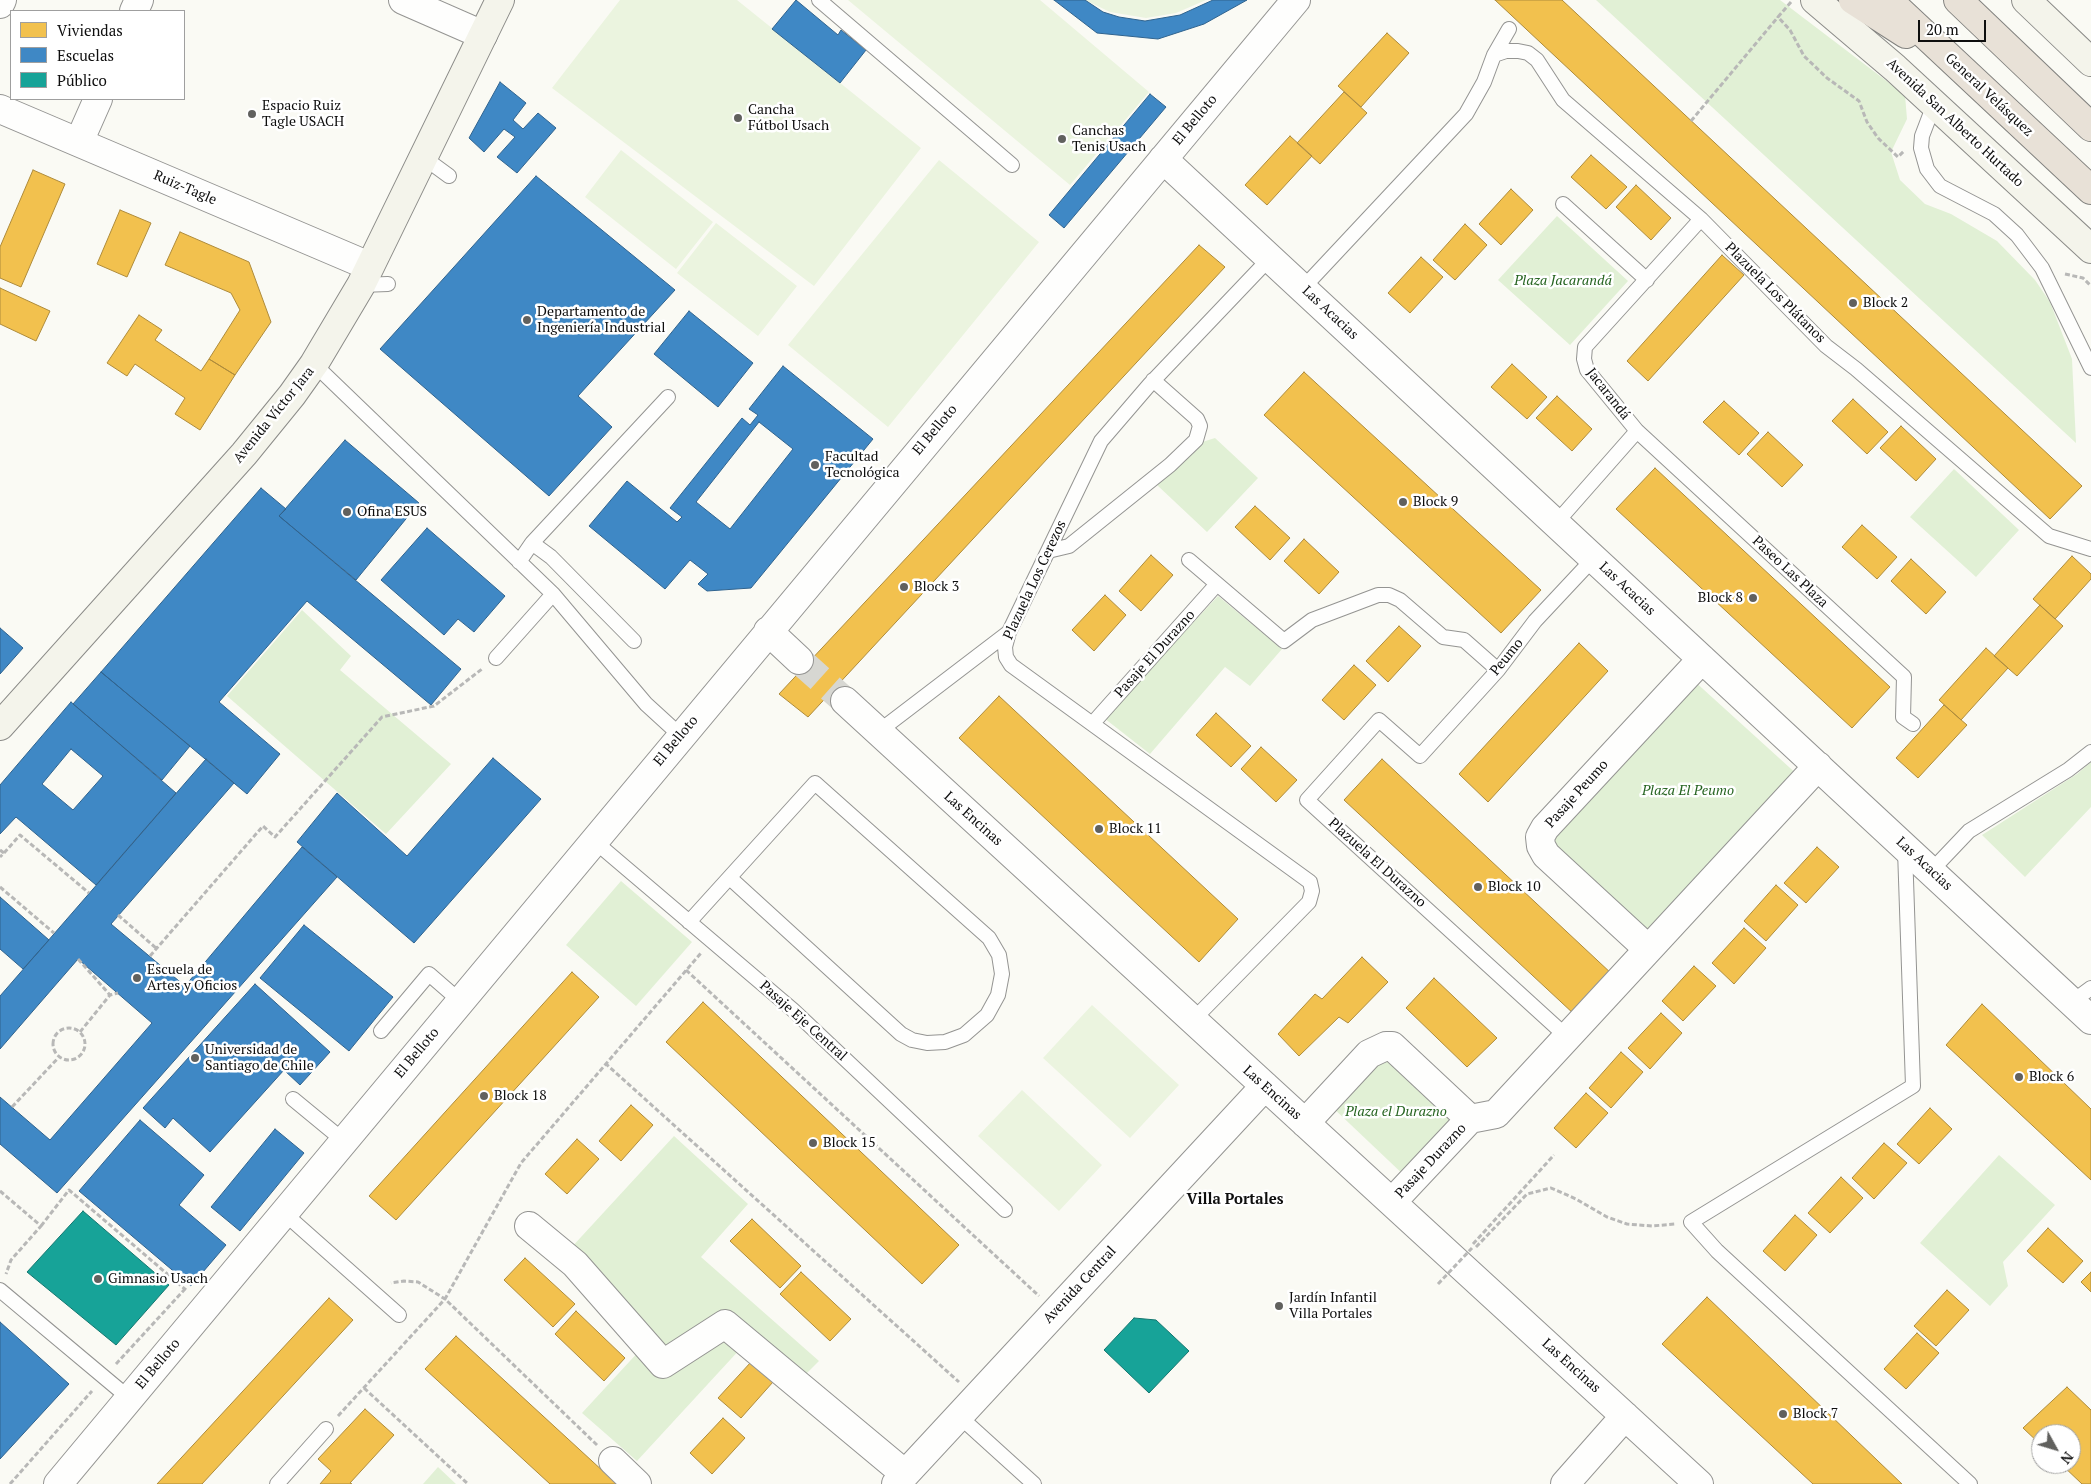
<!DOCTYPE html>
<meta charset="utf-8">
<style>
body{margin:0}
#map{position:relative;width:2091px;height:1484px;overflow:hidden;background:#fafaf4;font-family:"PT Serif",serif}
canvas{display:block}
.legend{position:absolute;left:10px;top:10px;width:175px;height:90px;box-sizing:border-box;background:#fff;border:1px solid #9f9f9f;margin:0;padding:6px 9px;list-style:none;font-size:15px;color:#0e0e0e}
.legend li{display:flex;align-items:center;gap:10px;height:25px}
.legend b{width:25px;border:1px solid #9f9f9f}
.north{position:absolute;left:2031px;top:1424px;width:50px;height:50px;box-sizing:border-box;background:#fff;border:1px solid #9f9f9f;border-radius:50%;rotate:129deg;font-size:14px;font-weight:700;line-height:20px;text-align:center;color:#0e0e0e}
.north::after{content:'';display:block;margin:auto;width:18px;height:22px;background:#61615e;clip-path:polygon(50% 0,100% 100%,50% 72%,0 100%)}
.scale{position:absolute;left:1918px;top:20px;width:68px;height:22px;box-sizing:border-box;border:2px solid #0e0e0e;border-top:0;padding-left:6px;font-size:15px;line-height:18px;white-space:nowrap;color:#0e0e0e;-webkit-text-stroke:4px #fff;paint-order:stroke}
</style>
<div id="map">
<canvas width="2091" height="1484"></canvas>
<ul class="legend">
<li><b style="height:14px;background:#f2c14e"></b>Viviendas</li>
<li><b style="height:14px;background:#3f88c5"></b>Escuelas</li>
<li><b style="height:14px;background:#17a398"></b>Público</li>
</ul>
<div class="north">N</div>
<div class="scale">20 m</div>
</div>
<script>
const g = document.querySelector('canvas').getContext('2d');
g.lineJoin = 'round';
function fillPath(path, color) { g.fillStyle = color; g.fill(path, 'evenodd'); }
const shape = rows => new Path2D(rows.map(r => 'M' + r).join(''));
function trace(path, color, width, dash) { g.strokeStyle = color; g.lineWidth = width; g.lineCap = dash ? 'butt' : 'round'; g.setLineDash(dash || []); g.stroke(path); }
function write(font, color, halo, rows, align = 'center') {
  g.font = font + ' "PT Serif",serif'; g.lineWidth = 5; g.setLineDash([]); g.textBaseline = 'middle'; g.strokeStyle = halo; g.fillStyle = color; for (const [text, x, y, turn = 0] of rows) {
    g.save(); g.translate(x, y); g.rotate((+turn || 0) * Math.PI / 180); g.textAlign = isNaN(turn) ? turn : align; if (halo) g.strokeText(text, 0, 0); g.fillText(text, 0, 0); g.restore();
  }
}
fillPath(shape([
 [1596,0,1780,0,1905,95,1907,119,1891,152,1900,180,1925,204,1951,214,1997,241,2035,280,2050,302,2072,359,2076,443],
 [1557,216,1628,281,1570,345,1498,280],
 [1215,438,1258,478,1207,532,1157,485,1196,444],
 [1954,469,2019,530,1976,577,1910,517],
 [1218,596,1282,649,1250,686,1225,667,1150,754,1104,718],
 [302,610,351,656,340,670,451,764,386,834,227,696],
 [1692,679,1800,777,1660,929,1640,933,1551,852,1549,833],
 [2091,762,2091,807,2025,877,1982,835,2077,774],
 [621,881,692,942,636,1006,566,945],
 [1390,1051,1461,1118,1408,1179,1331,1106],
 [674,1136,748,1204,701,1257,819,1361,793,1387,742,1347,637,1461,582,1413,653,1336,570,1249],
 [1999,1155,2055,1205,2003,1262,2008,1286,1990,1306,1920,1243],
 [438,1467,456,1484,423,1484]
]), '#e1f0d5');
fillPath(shape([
 [620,0,737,0,921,148,814,286,552,88],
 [848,0,1040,0,1149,92,1070,185],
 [1085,0,1206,0,1176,13,1146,18,1110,12],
 [621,150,713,222,676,269,585,197],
 [939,160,1039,242,888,427,788,345],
 [716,223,797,286,758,336,677,273],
 [1092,1005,1179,1085,1130,1138,1043,1058],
 [1022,1090,1102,1165,1059,1211,978,1136]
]), '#ebf4df');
const homes = shape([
 [1495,0,1562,0,2082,486,2050,519,1495,0],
 [1387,33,1409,53,1361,107,1338,86,1387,33],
 [1344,92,1367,113,1320,164,1297,143,1344,92],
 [1290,136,1312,156,1267,205,1245,185,1290,136],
 [1591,155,1627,187,1606,209,1571,177,1591,155],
 [33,170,65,184,21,287,0,278,0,247,33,170],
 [1636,185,1671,218,1651,240,1616,207,1636,185],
 [1511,189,1533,210,1501,245,1479,224,1511,189],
 [120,210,151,223,127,277,97,264,120,210],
 [1465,224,1487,245,1455,280,1433,260,1465,224],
 [180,232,249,262,271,322,235,375,209,359,240,310,231,293,165,265,180,232],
 [1199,245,1225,267,808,717,779,694,1199,245],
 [1722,255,1744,275,1648,381,1627,361,1722,255],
 [1421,257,1443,277,1410,313,1388,293,1421,257],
 [0,288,50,311,36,341,0,324,0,288],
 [139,315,162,330,155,340,201,371,209,359,235,375,200,430,175,414,185,398,135,364,127,376,107,363,139,315],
 [1512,364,1547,397,1527,419,1491,387,1512,364],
 [1304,372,1541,590,1501,633,1264,415,1304,372],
 [1557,396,1592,429,1572,451,1536,418,1557,396],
 [1853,399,1888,432,1867,454,1832,421,1853,399],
 [1724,401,1759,433,1739,455,1703,422,1724,401],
 [1901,426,1936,459,1916,481,1880,448,1901,426],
 [1768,432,1803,465,1782,487,1747,454,1768,432],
 [1655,468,1890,687,1852,728,1616,509,1655,468],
 [1255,506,1290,538,1270,560,1235,527,1255,506],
 [1862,525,1897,557,1877,579,1842,547,1862,525],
 [1304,539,1339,572,1319,594,1284,561,1304,539],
 [1151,555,1173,575,1141,611,1119,591,1151,555],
 [2072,556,2091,574,2091,579,2055,619,2033,599,2072,556],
 [1911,559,1946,592,1926,614,1891,581,1911,559],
 [1105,595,1126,615,1094,651,1072,630,1105,595],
 [2040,605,2063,626,2017,676,1994,656,2040,605],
 [1399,626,1421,646,1388,682,1366,661,1399,626],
 [1579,643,1608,671,1488,802,1459,774,1579,643],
 [1986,648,2008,668,1961,720,1939,700,1986,648],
 [1354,665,1376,685,1344,720,1322,700,1354,665],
 [999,696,1238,919,1199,962,959,738,999,696],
 [1944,705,1967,725,1918,778,1896,758,1944,705],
 [1216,713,1251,746,1231,767,1196,735,1216,713],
 [1261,747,1297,780,1276,802,1241,769,1261,747],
 [1382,759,1613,975,1575,1015,1344,800,1382,759],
 [1817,847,1839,867,1806,903,1784,883,1817,847],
 [1776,885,1798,905,1766,941,1744,921,1776,885],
 [1744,928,1766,948,1734,984,1712,963,1744,928],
 [1362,957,1388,982,1348,1023,1339,1017,1299,1056,1278,1034,1315,994,1322,999,1362,957],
 [1694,966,1716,986,1683,1021,1662,1001,1694,966],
 [572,972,599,997,396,1220,369,1196,572,972],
 [1434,978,1497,1038,1467,1067,1406,1008,1434,978],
 [703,1002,959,1245,922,1284,666,1042,703,1002],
 [1982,1004,2091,1109,2091,1180,1946,1045,1982,1004],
 [1661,1013,1682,1033,1650,1069,1628,1048,1661,1013],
 [1621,1052,1643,1072,1611,1108,1589,1088,1621,1052],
 [1586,1093,1608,1113,1576,1148,1554,1128,1586,1093],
 [631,1105,653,1125,621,1161,599,1141,631,1105],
 [1930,1108,1952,1129,1919,1164,1897,1144,1930,1108],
 [577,1139,599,1159,567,1194,545,1174,577,1139],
 [1884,1143,1907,1163,1874,1199,1852,1178,1884,1143],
 [1841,1177,1863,1198,1830,1233,1808,1213,1841,1177],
 [1795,1215,1817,1235,1785,1271,1763,1251,1795,1215],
 [752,1219,801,1266,780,1288,730,1241,752,1219],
 [2048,1228,2083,1261,2063,1283,2027,1251,2048,1228],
 [525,1258,575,1304,553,1327,504,1280,525,1258],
 [801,1272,851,1319,830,1341,780,1294,801,1272],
 [2091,1272,2091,1292,2081,1282,2091,1272],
 [1947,1290,1969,1310,1936,1346,1914,1326,1947,1290],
 [1707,1297,1902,1484,1813,1484,1662,1344,1707,1297],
 [329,1298,353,1320,202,1484,157,1484,329,1298],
 [576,1311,625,1358,604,1381,555,1334,576,1311],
 [1917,1333,1939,1353,1906,1389,1884,1369,1917,1333],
 [456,1336,617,1484,550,1484,425,1369,456,1336],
 [751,1362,773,1382,741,1418,718,1398,751,1362],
 [2067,1387,2091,1410,2091,1484,2082,1484,2061,1464,2071,1464,2071,1434,2041,1434,2041,1445,2023,1428,2067,1387],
 [365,1409,394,1435,350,1483,352,1484,320,1484,331,1471,318,1459,365,1409],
 [723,1418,745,1438,712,1474,690,1453,723,1418]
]);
fillPath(homes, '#f2c14e');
trace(homes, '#ae8b3b', 1);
const schools = shape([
 [796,0,838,35,841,30,866,50,840,83,772,29,796,0],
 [1054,0,1085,0,1103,12,1119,17,1145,21,1180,15,1213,0,1247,0,1204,24,1158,39,1097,33,1054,0],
 [500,82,526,103,513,120,523,129,538,113,556,128,517,173,497,157,515,137,504,129,484,152,469,138,500,82],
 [1150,94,1166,107,1064,228,1049,215,1150,94],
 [536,176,675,290,578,396,612,427,549,496,380,349,536,176],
 [689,311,753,363,718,407,654,354,689,311],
 [783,366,873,439,751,588,707,591,698,584,708,574,690,560,665,589,589,526,627,481,677,522,682,517,670,508,742,418,750,425,758,415,749,409,783,366],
 [759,422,793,449,730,529,696,502,759,422],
 [345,440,419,503,356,580,279,516,345,440],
 [261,488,286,509,279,516,461,669,431,705,307,601,219,702,280,754,247,794,101,672,261,488],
 [427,528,505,596,474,632,458,619,444,635,381,580,427,528],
 [0,628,23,648,0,674,0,628],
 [101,672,190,746,162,780,73,704,101,672],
 [71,702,176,793,96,885,16,817,0,834,0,785,71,702],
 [71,749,103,776,73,810,42,784,71,749],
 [493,758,541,799,414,943,297,842,337,793,407,856,493,758],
 [206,759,234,783,111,924,185,986,302,847,337,877,57,1193,0,1144,0,1097,50,1140,152,1023,78,959,0,1049,0,996,206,759],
 [0,897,49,940,23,969,0,949,0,897],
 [304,925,393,997,349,1051,260,978,304,925],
 [255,984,330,1052,300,1085,284,1070,210,1152,173,1118,165,1128,143,1108,255,984],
 [140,1120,204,1175,179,1205,226,1245,191,1286,79,1191,140,1120],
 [275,1129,304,1153,240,1231,211,1207,275,1129],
 [0,1322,69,1384,0,1459,0,1322]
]);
fillPath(schools, '#3f88c5');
trace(schools, '#30638e', 1);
const public = shape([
 [83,1211,169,1285,116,1345,27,1272,83,1211],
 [1134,1318,1156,1320,1189,1351,1149,1393,1104,1350,1134,1318]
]);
fillPath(public, '#17a398');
trace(public, '#14766f', 1);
trace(shape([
 [799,660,845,701]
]), '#d7d7d2', 28, [28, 14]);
const service = shape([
 [819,0,1012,165],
 [1494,55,1506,51,1518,51,1528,53,1537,60,1563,100,1701,219,1826,346,1856,369,2049,536,2091,549],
 [1937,106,1930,115,1922,136,1921,148,1927,169,1940,186,1994,214,2017,235,2042,268,2091,368],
 [423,157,449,176],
 [1563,204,1647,280],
 [1701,219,1585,347,1584,359,1587,370,1637,431,1904,677,1903,717,1913,724],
 [361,285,388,284],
 [1303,288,1466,114,1484,82,1494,55,1509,29],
 [314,364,553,594,646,704,681,736],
 [1556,523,1637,431],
 [532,543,668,397],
 [1048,551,1069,546,1170,465,1196,440,1200,426,1197,419,1153,380],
 [1189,560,1284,641,1312,620,1378,595,1389,595,1400,600,1443,637,1464,640,1498,670],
 [519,562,532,543,551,557,634,641],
 [496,658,553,594],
 [1093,723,1217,584],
 [878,732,1009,632],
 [593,840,793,1010,1005,1210],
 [1905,850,1913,1086,1691,1222,1717,1251,1970,1484],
 [1931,871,1969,831,2068,770,2091,752],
 [689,922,815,783,989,938,999,955,1002,974,998,995,987,1015,964,1035,945,1042,927,1043,912,1040,901,1034,730,878],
 [2072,1002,2091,988],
 [1193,1020,1309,902,1312,891,1310,882,1011,665,1006,657,1005,647,1009,632,1101,441,1150,384,1270,258],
 [381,1031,429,974,460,1001],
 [1566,1036,1307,800,1379,720,1420,756,1498,670,1535,621,1594,558],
 [293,1099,344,1141],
 [284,1213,399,1315],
 [0,1290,129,1398],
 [959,1416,1034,1484],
 [277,1484,326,1429]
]);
const minor = shape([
 [403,0,483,35],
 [0,4,2,0],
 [134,11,139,0],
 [79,142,98,99],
 [1163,159,2091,1020],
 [768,631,799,660],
 [845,701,1699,1484],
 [1648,949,1546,855,1541,846,1540,837,1545,828,1702,659],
 [1305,1123,1369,1054,1386,1046,1392,1046,1470,1119],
 [1392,1202,1470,1119,1496,1114,1818,766],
 [529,1226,575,1264,663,1364,725,1324,905,1474],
 [613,1461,637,1484],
 [58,1484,1296,0],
 [896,1484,1265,1086],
 [1565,1484,1625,1416]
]);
const tertiary = shape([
 [0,109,369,266]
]);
const secondary = shape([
 [1815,0,1895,68,2091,249],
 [2026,0,2091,62],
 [0,726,244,454,292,395,314,364,361,285,500,0]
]);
const motorway = shape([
 [1853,0,1906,34],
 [1888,0,2091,190],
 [1958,0,2091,127]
]);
trace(service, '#949492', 16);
trace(minor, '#949492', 30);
trace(tertiary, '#949492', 30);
trace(secondary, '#8b8b88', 30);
trace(motorway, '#82827f', 30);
trace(shape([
 [1791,2,1778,17,1790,30,1804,56,1827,78,1859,101,1867,122,1878,138,1898,157,1904,151],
 [1691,121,1778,17],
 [2065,274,2083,278,2091,286],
 [0,850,4,853,0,857],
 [4,853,20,835,89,893],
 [0,887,54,933],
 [118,915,156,948],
 [150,956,263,826,275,837,382,717,434,706,482,669],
 [78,959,110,995],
 [686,970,1039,1296],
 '53 1044a16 16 0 1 1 32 0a16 16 0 1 1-32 0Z',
 [80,1032,110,995,118,993],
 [605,1063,959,1382],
 [12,1107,60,1056],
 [0,1191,41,1226,11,1260,6,1274],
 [41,1226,69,1190,186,1290],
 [1473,1244,1554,1155],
 [1476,1247,1527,1194,1551,1188,1576,1199,1607,1217,1627,1224,1652,1226,1675,1224],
 [116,1364,185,1289],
 [364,1388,468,1484],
 [338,1416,445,1299,418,1282,404,1281,391,1283],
 [597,1445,445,1299,521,1163,701,953],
 [10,1484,92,1391]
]), '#b8b8b7', 3, [5, 2.5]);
trace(service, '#fefefd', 14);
trace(minor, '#fefefd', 28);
trace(tertiary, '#fefefd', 28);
trace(secondary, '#f4f4eb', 28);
trace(motorway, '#e8e1d7', 28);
trace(shape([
 [1438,1284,1472,1248]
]), '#b8b8b7', 3, [5, 2.5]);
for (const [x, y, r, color] of [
 [252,114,5,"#61615e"],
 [738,118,5,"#61615e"],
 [1062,139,5,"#61615e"],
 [1853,303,5,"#61615e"],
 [527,320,5,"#61615e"],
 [815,465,5,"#61615e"],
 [1403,502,5,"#61615e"],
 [347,512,5,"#61615e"],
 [904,587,5,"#61615e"],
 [1753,598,5,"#61615e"],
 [1099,829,5,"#61615e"],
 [1478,887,5,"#61615e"],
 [137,978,5,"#61615e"],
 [195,1058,5,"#61615e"],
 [2019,1077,5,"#61615e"],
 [484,1096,5,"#61615e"],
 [813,1143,5,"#61615e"],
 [98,1279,5,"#61615e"],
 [1279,1306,5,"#61615e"],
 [1783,1414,5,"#61615e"]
]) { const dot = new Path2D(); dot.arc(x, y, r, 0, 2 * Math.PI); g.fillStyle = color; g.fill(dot); trace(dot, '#fff', 2); }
write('14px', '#0e0e0e', '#fff', [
 ["General Velásquez",1989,95,43],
 ["El Belloto",1195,120,-50],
 ["Avenida San Alberto Hurtado",1955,123,43],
 ["Ruiz-Tagle",185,188,23],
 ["Plazuela Los Plátanos",1775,293,45],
 ["Las Acacias",1330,313,43],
 ["Jacarandá",1608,394,52],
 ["Avenida Víctor Jara",274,415,-51],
 ["El Belloto",935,430,-50],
 ["Paseo Las Plaza",1790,572,43],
 ["Plazuela Los Cerezos",1035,580,-65],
 ["Las Acacias",1627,589,43],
 ["Pasaje El Durazno",1155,654,-48],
 ["Peumo",1507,657,-51],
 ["El Belloto",676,741,-50],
 ["Pasaje Peumo",1577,794,-48],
 ["Las Encinas",973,819,42],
 ["Plazuela El Durazno",1377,863,42],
 ["Las Acacias",1924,864,43],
 ["Pasaje Eje Central",803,1021,42],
 ["El Belloto",417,1053,-50],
 ["Las Encinas",1272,1093,42],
 ["Pasaje Durazno",1431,1161,-47],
 ["Avenida Central",1080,1285,-47],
 ["El Belloto",158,1364,-50],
 ["Las Encinas",1571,1366,42]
]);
write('14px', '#0e0e0e', '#fff', [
 ["Espacio Ruiz",262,106],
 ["Tagle USACH",262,122],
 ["Cancha",748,110],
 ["Fútbol Usach",748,126],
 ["Canchas",1072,131],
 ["Tenis Usach",1072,147],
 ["Block 2",1863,303],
 ["Departamento de",537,312],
 ["Ingeniería Industrial",537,328],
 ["Facultad",825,457],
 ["Tecnológica",825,473],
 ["Block 9",1413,502],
 ["Ofina ESUS",357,512],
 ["Block 3",914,587],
 ["Block 8",1743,598,"right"],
 ["Block 11",1109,829],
 ["Block 10",1488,887],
 ["Escuela de",147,970],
 ["Artes y Oficios",147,986],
 ["Universidad de",205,1050],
 ["Santiago de Chile",205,1066],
 ["Block 6",2029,1077],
 ["Block 18",494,1096],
 ["Block 15",823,1143],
 ["Gimnasio Usach",108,1279],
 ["Jardín Infantil",1289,1298],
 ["Villa Portales",1289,1314],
 ["Block 7",1793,1414]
], 'left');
write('italic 14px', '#266421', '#fff', [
 ["Plaza Jacarandá",1563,281],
 ["Plaza El Peumo",1688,791],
 ["Plaza el Durazno",1396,1112]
]);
write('bold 15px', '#0e0e0e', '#fff', [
 ["Villa Portales",1235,1200]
]);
</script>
